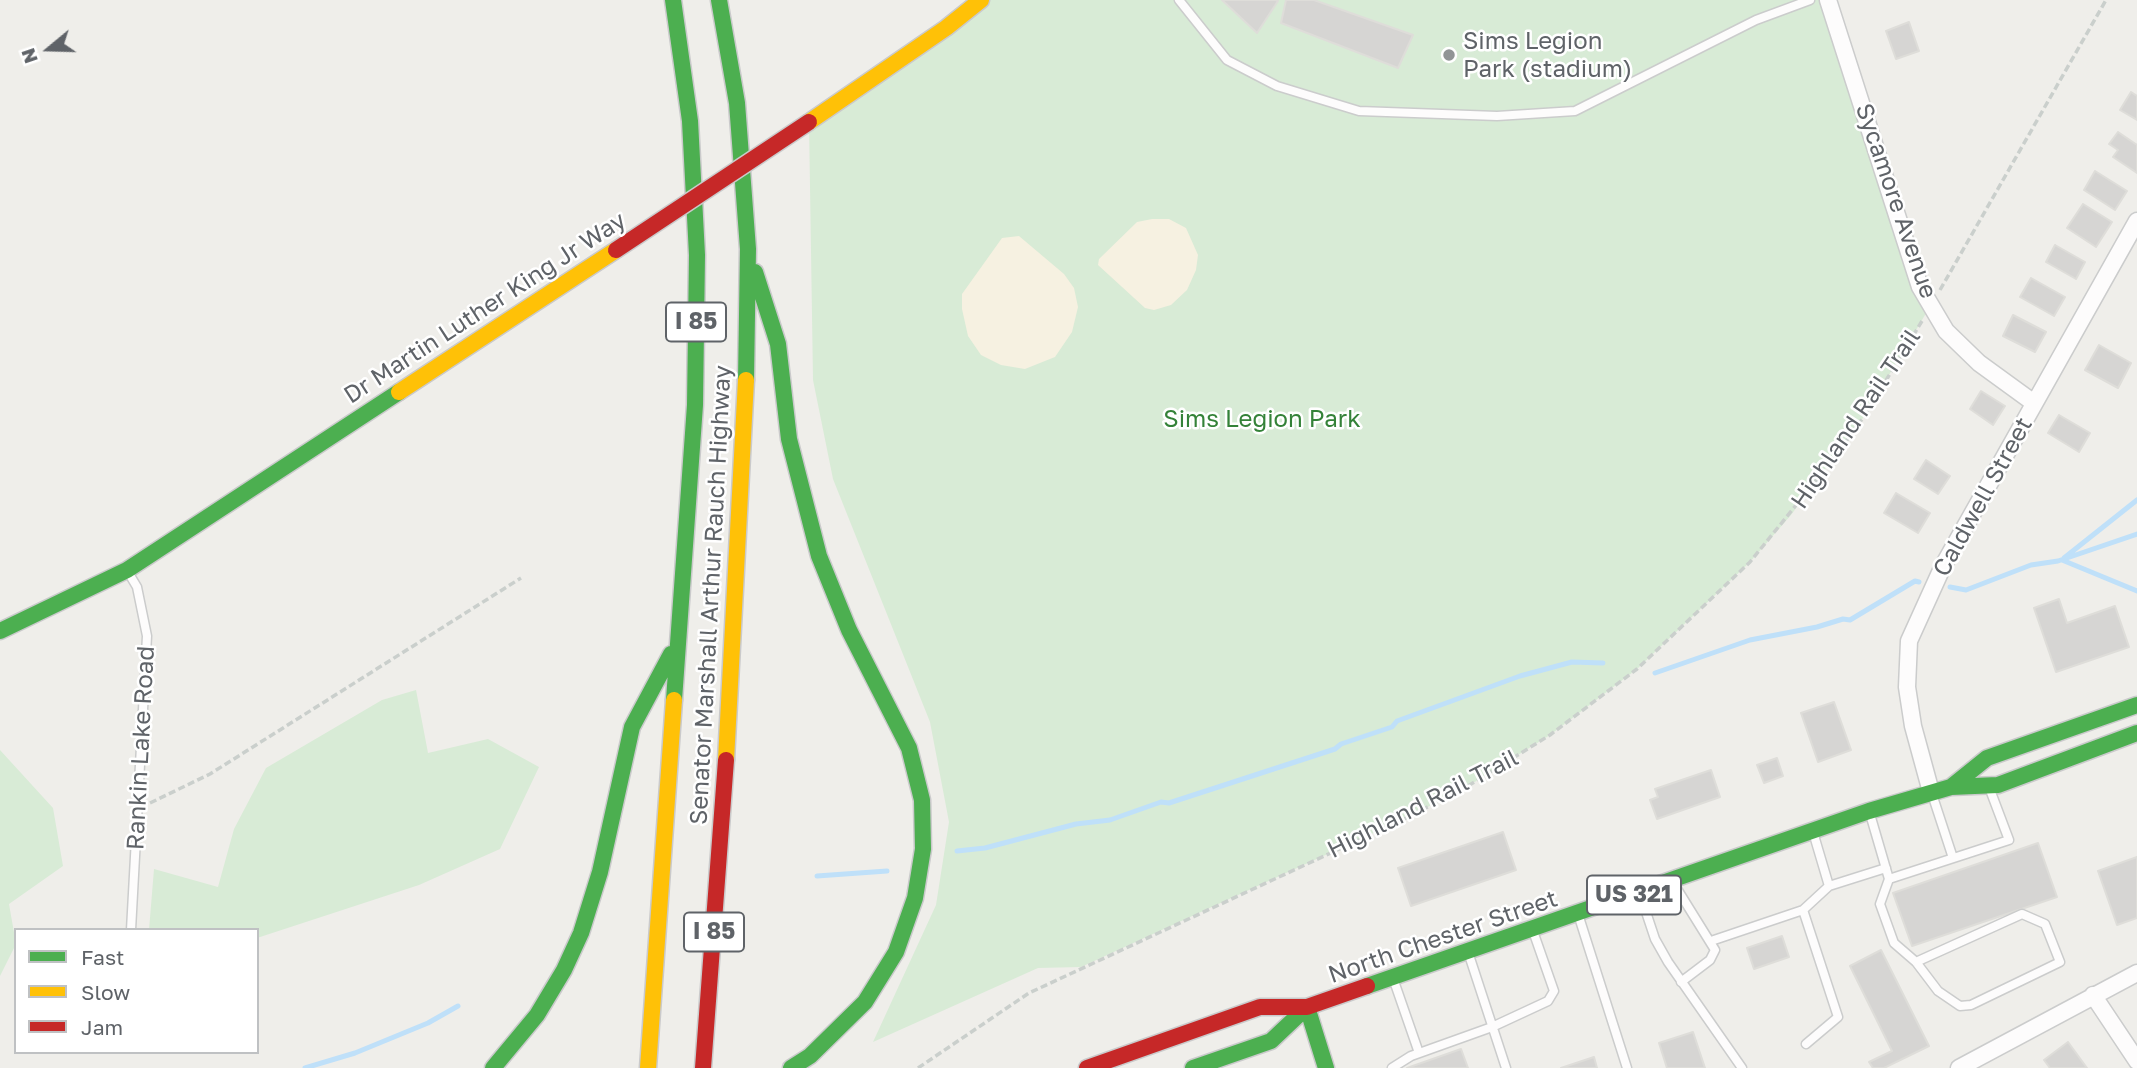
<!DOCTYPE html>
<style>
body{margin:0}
#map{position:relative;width:2137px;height:1068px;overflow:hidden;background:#efeeea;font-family:"Golos Text",sans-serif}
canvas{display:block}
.legend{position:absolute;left:14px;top:928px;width:245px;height:126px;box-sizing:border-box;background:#fff;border:2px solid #bfc1c3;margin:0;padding:9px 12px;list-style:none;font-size:21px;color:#5f6368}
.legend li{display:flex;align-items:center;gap:14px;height:35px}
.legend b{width:35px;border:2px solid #bfc1c3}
.north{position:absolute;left:14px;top:14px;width:70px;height:70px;-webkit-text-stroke:5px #fff;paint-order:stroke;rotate:251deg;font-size:19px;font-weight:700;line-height:28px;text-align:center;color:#5f6368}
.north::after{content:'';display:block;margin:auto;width:24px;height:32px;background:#5f6368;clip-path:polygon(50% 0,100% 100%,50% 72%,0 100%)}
</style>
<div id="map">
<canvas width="2137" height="1068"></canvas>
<ul class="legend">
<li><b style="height:9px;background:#4caf50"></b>Fast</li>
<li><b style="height:9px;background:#ffc107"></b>Slow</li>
<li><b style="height:9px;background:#c62828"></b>Jam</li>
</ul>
<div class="north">N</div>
</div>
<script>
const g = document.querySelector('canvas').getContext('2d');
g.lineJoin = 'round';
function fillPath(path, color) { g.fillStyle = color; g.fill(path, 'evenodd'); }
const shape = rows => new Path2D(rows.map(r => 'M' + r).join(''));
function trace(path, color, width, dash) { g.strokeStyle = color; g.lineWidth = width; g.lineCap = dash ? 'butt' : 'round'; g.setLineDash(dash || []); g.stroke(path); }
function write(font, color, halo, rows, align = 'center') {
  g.font = font + ' "Golos Text",sans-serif'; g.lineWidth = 5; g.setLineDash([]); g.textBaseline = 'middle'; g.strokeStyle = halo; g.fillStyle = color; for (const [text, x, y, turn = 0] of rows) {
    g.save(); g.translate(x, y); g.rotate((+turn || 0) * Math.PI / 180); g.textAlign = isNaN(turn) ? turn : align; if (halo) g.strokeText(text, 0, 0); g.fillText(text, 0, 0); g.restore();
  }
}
fillPath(shape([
 [981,0,1828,0,1931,305,1865,415,1791,515,1750,562,1637,669,1550,735,1465,788,1404,819,1081,967,1038,968,873,1042,936,905,949,822,930,722,833,479,813,380,809,122],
 [416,690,428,753,488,739,539,767,500,849,419,885,257,938,257,930,149,930,154,869,218,887,234,829,266,768,382,700],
 [0,750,53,808,63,866,9,904,16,944,0,976]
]), '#d8ebd6');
fillPath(shape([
 [1152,219,1169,219,1186,228,1198,255,1196,270,1187,290,1171,305,1154,310,1145,308,1098,265,1099,259,1137,222],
 [1019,236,1064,274,1074,288,1078,307,1072,332,1055,357,1025,369,1001,365,981,355,968,336,962,309,962,294,1002,238]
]), '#f6f1e1');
trace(shape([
 [2064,558,2137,500],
 [2062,560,2137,591],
 [1950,587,1966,590,2031,565,2058,561,2137,534],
 [1655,673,1750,640,1817,627,1843,619,1850,620,1915,581,1919,582],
 [957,851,985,848,1076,824,1110,820,1161,802,1169,803,1335,749,1341,744,1392,727,1397,721,1520,676,1572,662,1603,663],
 [817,876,887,871],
 [305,1068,355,1053,428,1023,458,1006]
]), '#bfe0f9', 5);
const building = shape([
 [1222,0,1276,0,1278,1,1257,33,1222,0],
 [1286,0,1314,0,1413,35,1398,68,1281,23,1286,0],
 [1909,22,1919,51,1896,59,1886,31,1909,22],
 [2131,92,2137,96,2137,120,2120,110,2131,92],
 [2118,132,2137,145,2137,173,2113,157,2118,150,2109,144,2118,132],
 [2095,171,2127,191,2115,210,2084,190,2095,171],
 [2083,204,2112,222,2096,247,2067,228,2083,204],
 [2055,245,2085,262,2076,279,2046,262,2055,245],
 [2031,278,2065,297,2054,316,2020,297,2031,278],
 [2013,315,2046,332,2035,352,2003,336,2013,315],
 [2099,345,2131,363,2118,388,2085,370,2099,345],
 [1981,391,2005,406,1993,425,1970,409,1981,391],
 [2059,415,2090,433,2079,452,2048,433,2059,415],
 [1926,460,1950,476,1938,494,1914,479,1926,460],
 [1896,493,1930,513,1918,533,1884,513,1896,493],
 [2059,599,2067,623,2115,606,2129,647,2056,672,2034,608,2059,599],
 [1834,702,1851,750,1818,762,1801,713,1834,702],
 [1777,758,1783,776,1764,783,1757,765,1777,758],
 [1711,770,1720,797,1657,819,1650,800,1658,797,1655,789,1711,770],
 [1503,832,1516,870,1411,906,1398,868,1503,832],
 [2038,843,2057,897,1912,946,1893,893,2038,843],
 [2137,857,2137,918,2117,925,2098,871,2137,857],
 [1782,936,1789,957,1754,969,1747,948,1782,936],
 [1881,950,1929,1046,1884,1068,1873,1068,1869,1062,1892,1051,1850,966,1881,950],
 [1693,1032,1705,1068,1667,1068,1659,1043,1693,1032],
 [2068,1042,2087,1068,2050,1068,2044,1060,2068,1042],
 [1461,1049,1468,1068,1407,1068,1444,1055,1461,1049],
 [1594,1057,1597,1068,1561,1068,1594,1057]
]);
fillPath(building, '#d6d5d3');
trace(building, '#deddd9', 2);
const lane = shape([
 [1179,0,1227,60,1277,86,1359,111,1497,116,1575,111,1756,20,1810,0],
 [128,572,137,587,147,636,131,930],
 [1932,794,1953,858],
 [1870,814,1889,879,2009,840,1989,787],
 [1889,879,1880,904,1894,943,1916,962,1938,991,1960,1006,1971,1005,2060,962,2045,924,2022,914,1916,962],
 [1674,884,1715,950,1710,960,1681,982],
 [1829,886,1886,868],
 [1640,894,1655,939,1668,962,1742,1068],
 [1803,910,1838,1017,1806,1044],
 [1578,914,1627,1068],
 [1711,941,1803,910,1829,886,1813,832],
 [1469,955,1506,1068],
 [1394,981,1419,1053],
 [1392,1068,1411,1056,1492,1027,1548,1001,1554,991,1533,931]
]);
const street = shape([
 [1828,0,1920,287,1946,331,1979,363,2034,403],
 [1931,792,1913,726,1907,687,1909,641,1943,566,2137,221],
 [2093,995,2137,1061],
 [1959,1068,2137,973]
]);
const fast = shape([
 [673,0,690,121,697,255,695,405,674,700],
 [719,0,737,103,748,249,746,380],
 [755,272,778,344,789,439,819,556,849,630,909,748,922,800,923,849,915,898,896,952,865,1002,810,1056,791,1068],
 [0,631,127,570,399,392],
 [1951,787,1987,758,2137,705],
 [1367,986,1869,811,1951,787,1998,785,2137,733],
 [1307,1007,1326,1068],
 [493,1068,537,1015,564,970,581,933,600,872,632,727,671,654],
 [1193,1068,1271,1041,1307,1007]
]);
const slow = shape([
 [809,122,946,28,981,0],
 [399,392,616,250],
 [726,760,746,380],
 [648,1068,674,700]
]);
const jam = shape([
 [703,1068,726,760],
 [1087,1068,1260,1007,1307,1007,1367,986]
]);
trace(lane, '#cbcccc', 11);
trace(street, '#cbcccc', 19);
trace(fast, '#cacacb', 19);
trace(slow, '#cacacb', 19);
trace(jam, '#cacacb', 19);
trace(shape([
 [1940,290,2106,0],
 [150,803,210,774,521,578],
 [918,1068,1029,993,1404,819,1463,789,1550,735,1637,669,1750,562,1831,462,1865,415,1922,321]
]), '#cacfcc', 3.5, [7, 3.5]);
trace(lane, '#fdfcfc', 8);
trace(street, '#fdfcfc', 16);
trace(fast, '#4caf50', 16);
trace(slow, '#ffc107', 16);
trace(jam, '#c62828', 16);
const jamBridge = shape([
 [616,250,809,122]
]);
trace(jamBridge, '#cacacb', 19, []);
trace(jamBridge, '#c62828', 16);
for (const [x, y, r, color] of [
 [1449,55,7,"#919496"]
]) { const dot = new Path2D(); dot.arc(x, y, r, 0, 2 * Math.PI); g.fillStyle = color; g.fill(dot); trace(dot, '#fff', 2.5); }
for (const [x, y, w] of [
 [696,322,60],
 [1634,895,94],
 [714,932,60]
]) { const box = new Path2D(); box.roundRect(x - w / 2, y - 19.5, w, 39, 5); g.fillStyle = '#fff'; g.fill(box); trace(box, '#5f6368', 2); }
write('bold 23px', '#5f6368', null, [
 ["I 85",696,322],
 ["US 321",1634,895],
 ["I 85",714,932]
]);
write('24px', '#5f6368', '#fff', [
 ["Sims Legion",1463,41],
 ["Park (stadium)",1463,69]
], 'left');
write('24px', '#5f6368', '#fff', [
 ["Sycamore Avenue",1896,201,71],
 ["Dr Martin Luther King Jr Way",485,308,-33],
 ["Highland Rail Trail",1856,419,-56],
 ["Caldwell Street",1983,497,-61],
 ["Senator Marshall Arthur Rauch Highway",711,595,-87],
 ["Rankin Lake Road",141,748,-87],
 ["Highland Rail Trail",1423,804,-27],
 ["North Chester Street",1443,937,-19]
]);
write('24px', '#348238', '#fff', [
 ["Sims Legion Park",1262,419]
]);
</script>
